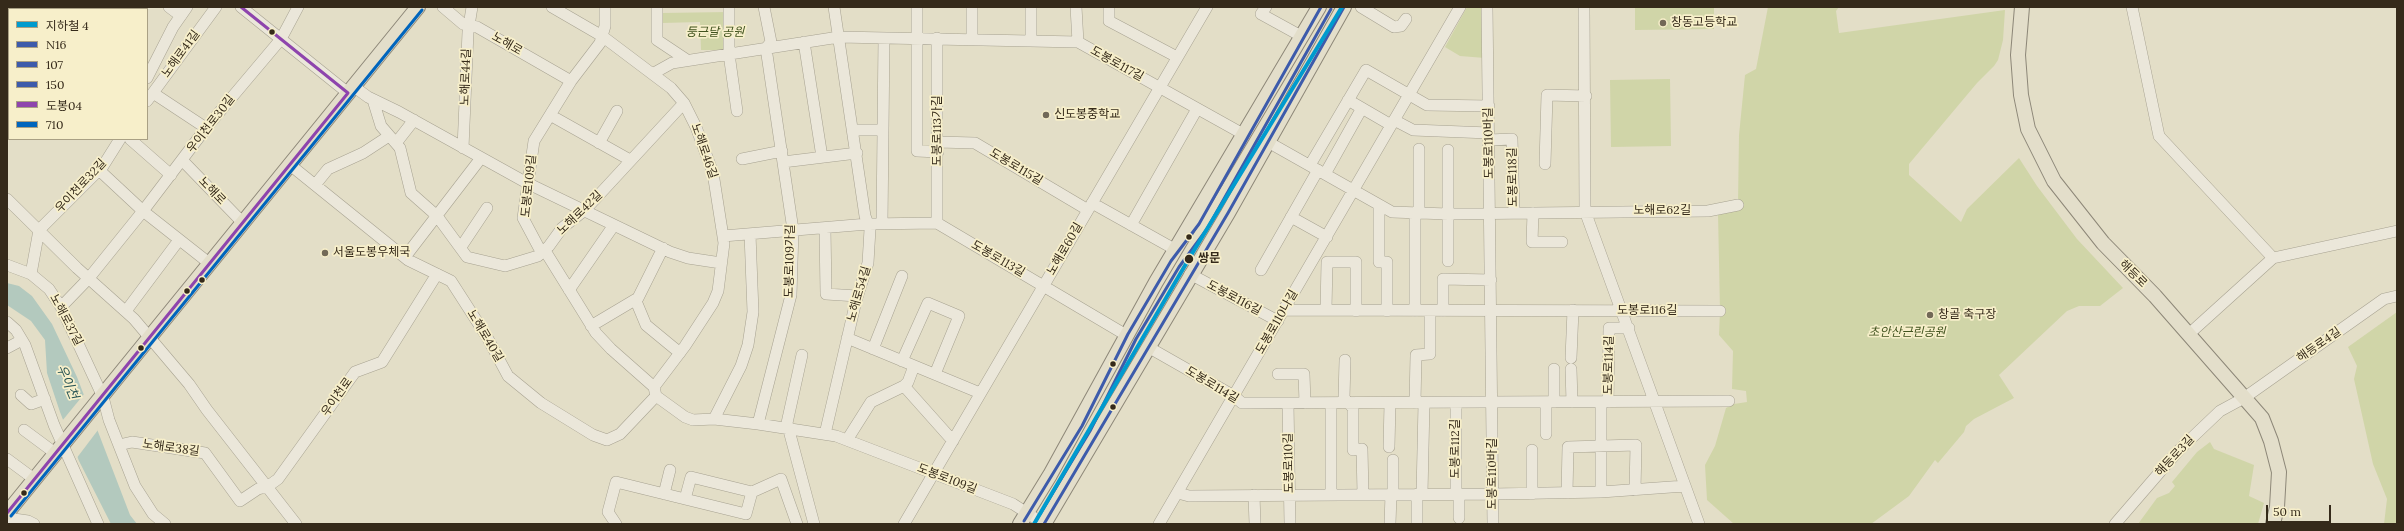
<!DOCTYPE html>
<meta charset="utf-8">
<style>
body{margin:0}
#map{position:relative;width:2404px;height:531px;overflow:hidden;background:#e3dec7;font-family:Lora,"Noto Sans KR",serif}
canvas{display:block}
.frame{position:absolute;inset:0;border:8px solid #352a1a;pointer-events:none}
.legend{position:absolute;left:8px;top:8px;width:140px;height:132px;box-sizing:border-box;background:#f7efca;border:1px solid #a9a084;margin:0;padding:5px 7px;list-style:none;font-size:12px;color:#352a1a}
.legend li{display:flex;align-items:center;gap:8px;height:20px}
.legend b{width:20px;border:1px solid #a9a084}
.scale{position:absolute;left:2266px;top:505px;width:65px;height:18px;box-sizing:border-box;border:2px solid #352a1a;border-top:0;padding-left:5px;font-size:12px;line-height:14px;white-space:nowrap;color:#352a1a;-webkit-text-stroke:3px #f7efca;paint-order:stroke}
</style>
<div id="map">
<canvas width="2404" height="531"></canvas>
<div class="frame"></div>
<ul class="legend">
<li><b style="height:5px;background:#009bce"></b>지하철 4</li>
<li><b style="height:5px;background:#3d5bab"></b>N16</li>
<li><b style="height:5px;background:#3d5bab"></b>107</li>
<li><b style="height:5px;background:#3d5bab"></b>150</li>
<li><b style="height:5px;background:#8e44ad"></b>도봉04</li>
<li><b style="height:5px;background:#0065bd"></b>710</li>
</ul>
<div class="scale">50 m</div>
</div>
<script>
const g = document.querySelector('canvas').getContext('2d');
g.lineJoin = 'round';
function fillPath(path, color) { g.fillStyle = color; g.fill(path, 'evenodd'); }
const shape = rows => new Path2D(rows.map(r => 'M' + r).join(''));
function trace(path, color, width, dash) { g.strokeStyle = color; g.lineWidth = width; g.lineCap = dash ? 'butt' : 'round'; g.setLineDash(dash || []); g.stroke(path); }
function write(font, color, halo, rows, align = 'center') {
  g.font = font + ' Lora,"Noto Sans KR",serif'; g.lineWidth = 3.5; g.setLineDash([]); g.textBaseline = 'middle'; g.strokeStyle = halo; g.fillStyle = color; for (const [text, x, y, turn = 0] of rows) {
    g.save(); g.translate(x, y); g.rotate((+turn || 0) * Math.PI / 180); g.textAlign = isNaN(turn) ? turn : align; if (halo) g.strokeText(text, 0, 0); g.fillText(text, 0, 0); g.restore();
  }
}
fillPath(shape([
 [1467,7,1483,7,1485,58,1460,56,1445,47],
 [1635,7,1714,7,1714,29,1635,30],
 [1768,7,1839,7,1836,11,1839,33,2005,10,2003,40,1998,60,1994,66,1977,83,1909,164,1909,175,1961,222,1967,209,2019,158,2037,186,2077,239,2123,288,2100,306,2079,306,2067,311,1999,375,2014,398,1974,419,1966,426,1964,432,1938,463,1935,460,1909,496,1871,524,1734,524,1707,500,1705,465,1715,446,1726,408,1734,404,1747,402,1746,391,1732,389,1733,351,1719,335,1720,311,1718,213,1738,204,1739,135,1745,75,1756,69],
 [729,12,730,50,701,50,700,22,662,23,661,13],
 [1670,79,1671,146,1611,147,1610,80],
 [2397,312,2397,524,2384,524,2387,499,2373,464,2354,379,2357,366,2348,347],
 [2210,442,2214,449,2254,465,2249,496,2264,503,2258,524,2138,524,2157,498,2169,493,2175,486,2172,482,2197,452]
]), '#d0d5a8');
fillPath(shape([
 [7,283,19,286,32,296,52,324,77,377,130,515,137,524,111,524,79,461,60,412,47,373,45,340,31,321,7,305]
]), '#b3c9be');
fillPath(shape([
 [85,393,98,430,76,459,62,421]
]), '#e3dec7');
const minor = shape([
 [78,7,82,9],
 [169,7,181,16],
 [241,7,348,93],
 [443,7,463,24,477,27,571,81],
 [552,7,602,36,671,88,684,103,696,127,713,173,724,243,718,291,713,303,685,346,654,387,656,396],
 [605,7,605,26,600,43,571,81,534,141,523,218,539,248,547,254,596,333,611,349,654,387],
 [657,7,657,40,687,60],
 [729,7,729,54,737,111],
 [917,7,917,151,938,152],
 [1031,7,1031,41],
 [1076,7,1078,42],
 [1109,7,1109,21,1177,57],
 [1266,7,1261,14,1301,36],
 [1361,7,1394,27,1401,26,1406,19],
 [1487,7,1493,524],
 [1584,7,1585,211,1699,524],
 [2132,7,2159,136,2273,258],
 [97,9,98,7],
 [117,9,125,7],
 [7,10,9,12],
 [972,39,972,7],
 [804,42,822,157],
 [7,51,9,51],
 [654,73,672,63,839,37,1078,42,1243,134],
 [147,78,173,27,187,7],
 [353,86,368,97,399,112,527,183,670,252,688,258,721,263],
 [153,93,206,128],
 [373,100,381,126,400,148,411,193,437,216,467,257,505,266,538,256,549,246,562,228,585,210,684,103],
 [1348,100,1391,125],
 [147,101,216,7],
 [550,115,630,160],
 [1394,120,1413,130,1489,133],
 [853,130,883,130],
 [130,139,171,175],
 [1489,140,1512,139,1514,213],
 [938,142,975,143,1088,210],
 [1268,142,1392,212,1448,214,1708,211,1738,205],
 [396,143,414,120],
 [599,143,617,111],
 [463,148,468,32,472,7],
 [742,159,782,151],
 [182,160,242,222],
 [783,162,857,153],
 [289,164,408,260,451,281,487,337,508,376,541,403,593,435,607,440,620,434,656,396],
 [1545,164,1547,95,1586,96],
 [1310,165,1366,70,1427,105,1489,106],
 [99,170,143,211,209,263],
 [1325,174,1362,108],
 [315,185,328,169,363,153,389,136],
 [7,199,77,268,134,319,189,384,207,410,296,524],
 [1092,203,1176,250],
 [1379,206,1379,262,1387,262,1387,311],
 [1415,213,1415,311],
 [1419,213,1419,149],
 [1533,213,1532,242,1562,242],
 [1291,217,1327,237],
 [937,223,937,38],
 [882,224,884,38],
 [1131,225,1197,109],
 [825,228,826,294,857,296],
 [723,236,868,224,937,223,1126,335],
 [461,247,487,208],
 [405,257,481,158],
 [1448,261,1448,150],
 [7,265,31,274,49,289,61,307,103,397,109,420,135,486,153,514,165,524],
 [1261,270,1318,170],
 [31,274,39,230,103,166,120,139],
 [1190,274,1278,321],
 [569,290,614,225],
 [636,301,646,325,680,353],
 [61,307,89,278,143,211,206,128,281,39,298,7],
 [1284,310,1720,311],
 [1326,310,1327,262,1356,262,1356,311],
 [126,311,179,240],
 [1443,311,1443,279,1491,280],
 [7,322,16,330,25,345,54,425,98,524],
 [591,326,638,298,663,248],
 [2189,334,2273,258,2397,231],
 [847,338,980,393],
 [1148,347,1234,396,1242,403,1729,401],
 [7,348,22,340],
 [873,349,902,276],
 [802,355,787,423,814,524],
 [1571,358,1573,310],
 [1345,360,1344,398,1353,408,1353,450,1362,449,1363,494],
 [902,361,928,303,959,316,935,374],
 [1554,369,1554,402],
 [1571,369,1572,402],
 [1278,374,1304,374,1305,403],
 [904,386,953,441],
 [21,395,31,404,45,399],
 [656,396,685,417,693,420,714,419,758,424,836,436,1013,504,1044,524],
 [1546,402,1546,434],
 [1601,402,1601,492],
 [1608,402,1609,328,1629,328],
 [1288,403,1290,524],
 [1415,403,1416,355,1430,354,1430,311],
 [714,419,741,366,748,345,753,312,750,234],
 [758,424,791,295,793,230,766,48,771,42,764,7],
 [24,430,55,453],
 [825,434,856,301,868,263,870,229,865,216,834,7],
 [847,440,871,402,904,386,908,382,914,366],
 [119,445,132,442,205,453,240,501,258,489,267,487,278,479,355,372,382,362,437,274],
 [1389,447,1390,403],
 [1532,450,1532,494],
 [7,459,34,479],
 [1393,460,1393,494],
 [1178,493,1189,496,1493,494,1601,492,1685,486],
 [1567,493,1568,447,1636,445,1635,490],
 [664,494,670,470],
 [1331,494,1331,403],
 [1422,494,1424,403],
 [1456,494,1456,403],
 [1254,495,1255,524],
 [1459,495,1459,518],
 [685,499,746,514,752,492],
 [7,518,28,521,34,524],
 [616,524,608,512,616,482,685,499,691,477,752,492,781,479,797,524],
 [904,524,1207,7],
 [1159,524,1460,7],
 [1390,524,1391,494],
 [1417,524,1417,494],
 [2115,524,2178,451,2220,411,2244,398,2384,299,2397,296]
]);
const major = shape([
 [2022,7,2018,55,2021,95,2028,129,2054,181,2103,243,2155,296,2262,418,2271,441,2279,472,2277,507,2273,524],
 [7,513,418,7],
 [1020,524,1050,475,1156,282,1319,7],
 [1044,524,1228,213,1344,7]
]);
trace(minor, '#a7a291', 12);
trace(major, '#8d8778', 16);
trace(minor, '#ebe7da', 11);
trace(major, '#e3deca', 14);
trace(shape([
 [1044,524,1228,213,1344,7]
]), '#3d5bab', 3);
trace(shape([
 [1034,524,1090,431,1136,339,1179,267,1207,229,1331,9]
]), '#3d5bab', 3);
trace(shape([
 [1024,521,1082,426,1128,334,1171,261,1199,224,1321,7]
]), '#3d5bab', 3);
trace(shape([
 [7,513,348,93,241,7]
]), '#8e44ad', 3);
trace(shape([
 [11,516,422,10]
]), '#0065bd', 3);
trace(shape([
 [1034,524,1190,257,1342,7]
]), '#009bce', 4);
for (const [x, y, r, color] of [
 [1663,23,4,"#726957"],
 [272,32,3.5,"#352a1a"],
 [1046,115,4,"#726957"],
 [1189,237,3.5,"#352a1a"],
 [325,253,4,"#726957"],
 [1189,259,5,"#352a1a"],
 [202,280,3.5,"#352a1a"],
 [187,291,3.5,"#352a1a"],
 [1930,315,4,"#726957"],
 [141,348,3.5,"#352a1a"],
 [1113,364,3.5,"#352a1a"],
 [1113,407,3.5,"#352a1a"],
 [24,493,3.5,"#352a1a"]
]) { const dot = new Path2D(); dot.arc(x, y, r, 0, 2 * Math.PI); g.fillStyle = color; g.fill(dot); trace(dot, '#f7efca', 1.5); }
write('12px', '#352a1a', '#f7efca', [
 ["창동고등학교",1671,23],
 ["신도봉중학교",1054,115],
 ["서울도봉우체국",333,253],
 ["창골 축구장",1938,315]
], 'left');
write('italic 12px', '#41531f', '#f7efca', [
 ["둥근달 공원",715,33],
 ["초안산근린공원",1907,333]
]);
write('12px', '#352a1a', '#f7efca', [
 ["노해로",507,44,30],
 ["노해로41길",181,54,-54],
 ["도봉로117길",1117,64,29],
 ["노해로44길",466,77,-88],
 ["우이천로30길",211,124,-52],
 ["도봉로113가길",938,131,-90],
 ["도봉로110바길",1489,143,-91],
 ["노해로46길",704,151,71],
 ["도봉로115길",1016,167,31],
 ["도봉로118길",1513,177,-91],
 ["우이천로32길",81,186,-47],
 ["도봉로109길",529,186,-84],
 ["노해로",212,191,46],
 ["노해로62길",1662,211],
 ["노해로42길",580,213,-44],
 ["노해로60길",1065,249,-60],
 ["도봉로113길",998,259,30],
 ["도봉로109가길",790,261,-89],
 ["해등로",2133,274,45],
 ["노해로54길",859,294,-74],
 ["도봉로116길",1234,298,28],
 ["도봉로116길",1647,311],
 ["노해로37길",66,320,62],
 ["도봉로110나길",1277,322,-60],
 ["노해로40길",485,336,59],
 ["해등로4길",2319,345,-35],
 ["도봉로114길",1609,365,-89],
 ["도봉로114길",1212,385,31],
 ["우이천로",337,397,-55],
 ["노해로38길",171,448,8],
 ["도봉로112길",1456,449,-90],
 ["해등로3길",2175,456,-47],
 ["도봉로110길",1289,463,-91],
 ["도봉로110바길",1493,474,-90],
 ["도봉로109길",947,479,21]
]);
write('bold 12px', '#352a1a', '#f7efca', [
 ["쌍문",1198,259]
], 'left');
write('italic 13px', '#285556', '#f7efca', [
 ["우이천",67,382,67]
]);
</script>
